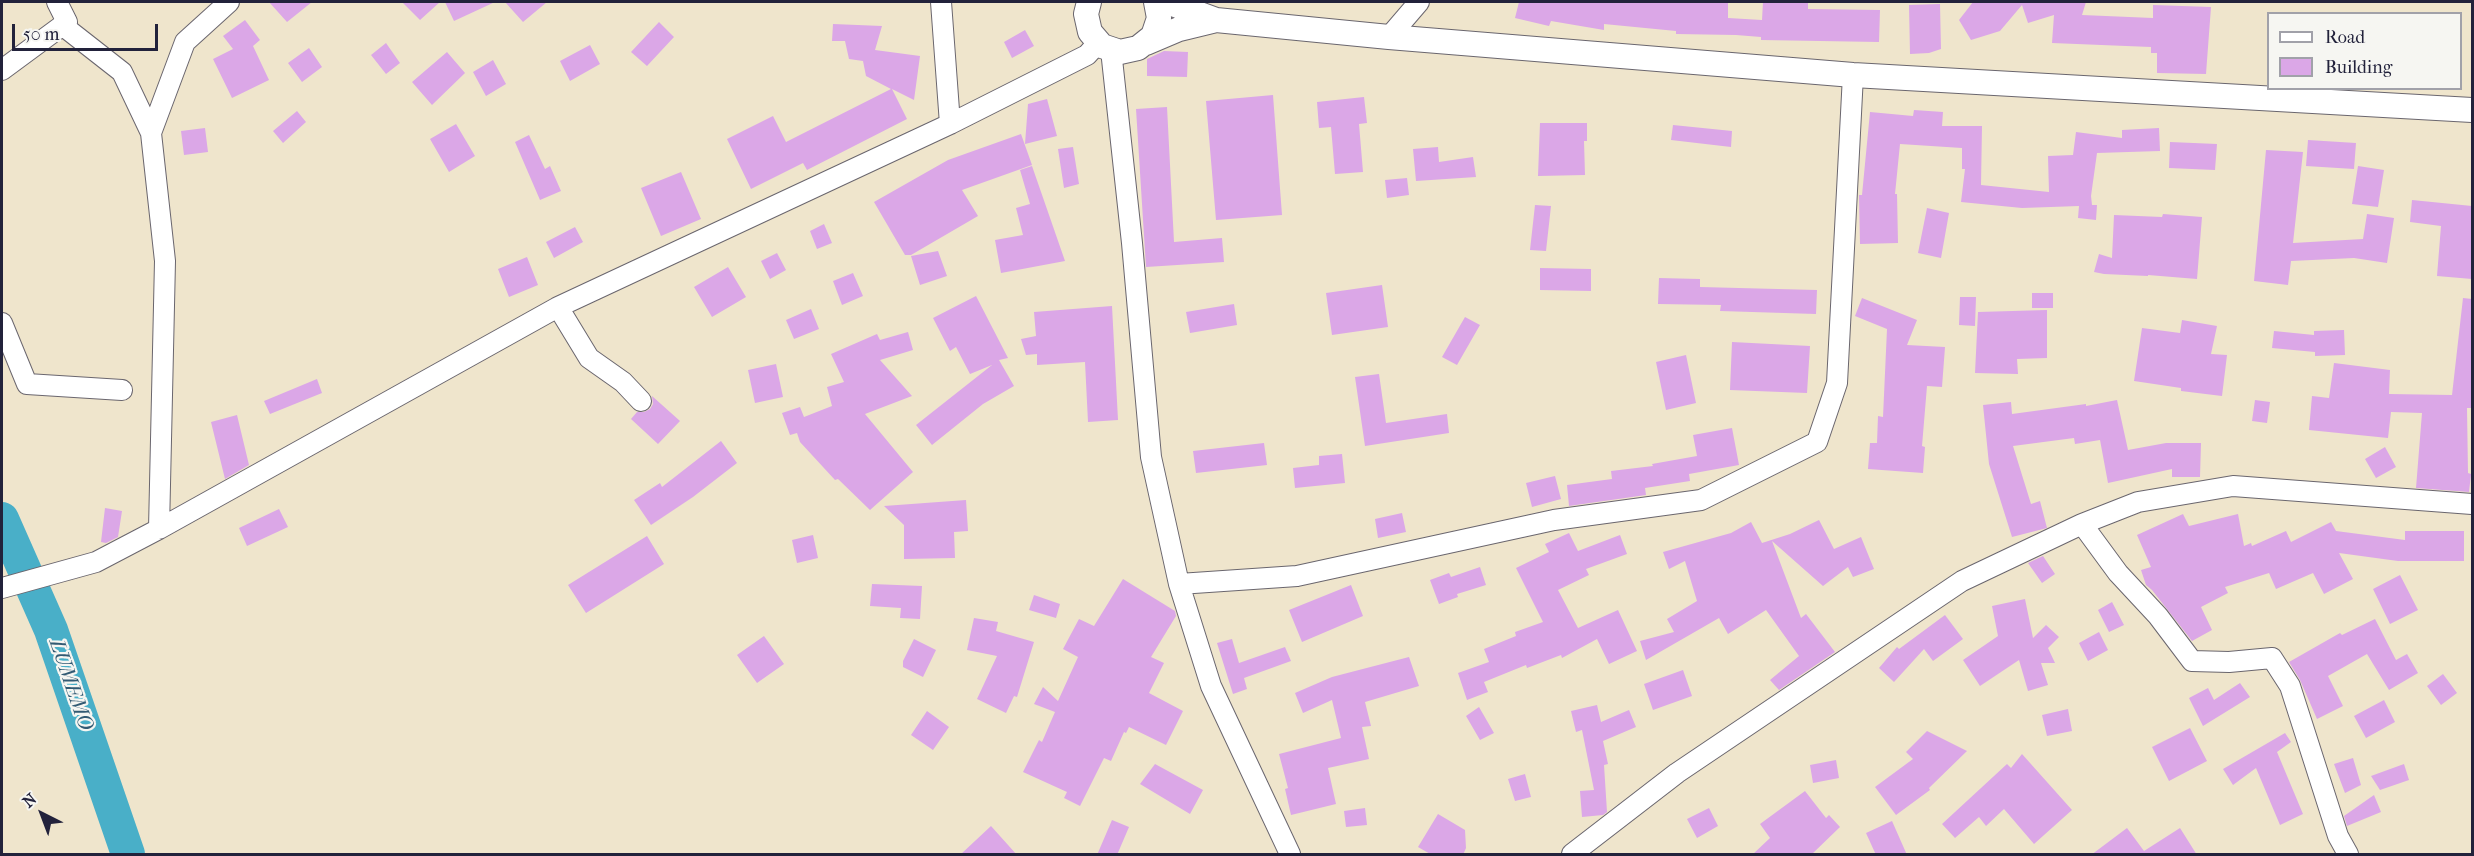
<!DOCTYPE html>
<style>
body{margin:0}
#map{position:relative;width:2474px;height:856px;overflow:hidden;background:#efe5cc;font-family:"IM FELL French Canon",serif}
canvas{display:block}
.frame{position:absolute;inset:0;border:3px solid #22223b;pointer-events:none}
.legend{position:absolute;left:2267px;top:12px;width:195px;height:78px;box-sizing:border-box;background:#f6f6f2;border:2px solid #a1a1a9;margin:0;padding:8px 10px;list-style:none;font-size:18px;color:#22223b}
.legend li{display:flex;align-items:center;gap:12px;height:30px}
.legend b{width:30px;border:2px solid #a1a1a9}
.north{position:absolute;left:12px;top:784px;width:60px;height:60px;-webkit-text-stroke:4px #f6f6f2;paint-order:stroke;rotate:318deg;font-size:16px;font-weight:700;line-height:24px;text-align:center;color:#22223b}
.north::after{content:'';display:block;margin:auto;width:21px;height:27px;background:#22223b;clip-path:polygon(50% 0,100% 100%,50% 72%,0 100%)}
.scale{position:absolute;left:12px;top:24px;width:146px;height:27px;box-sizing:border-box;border:3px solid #22223b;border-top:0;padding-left:8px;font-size:18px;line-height:21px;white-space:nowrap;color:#22223b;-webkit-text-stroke:4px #f6f6f2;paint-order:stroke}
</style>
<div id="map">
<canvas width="2474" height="856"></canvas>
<div class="frame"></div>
<ul class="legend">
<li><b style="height:8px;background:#fff"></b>Road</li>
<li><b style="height:16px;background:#dba7e7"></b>Building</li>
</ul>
<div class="north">N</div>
<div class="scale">50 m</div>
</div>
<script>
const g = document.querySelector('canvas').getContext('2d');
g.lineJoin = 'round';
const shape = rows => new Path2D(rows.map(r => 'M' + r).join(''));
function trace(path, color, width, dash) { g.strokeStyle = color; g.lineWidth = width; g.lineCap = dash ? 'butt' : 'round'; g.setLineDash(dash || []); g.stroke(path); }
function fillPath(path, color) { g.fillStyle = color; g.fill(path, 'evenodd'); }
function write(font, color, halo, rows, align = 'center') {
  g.font = font + ' "IM FELL French Canon",serif'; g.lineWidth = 4.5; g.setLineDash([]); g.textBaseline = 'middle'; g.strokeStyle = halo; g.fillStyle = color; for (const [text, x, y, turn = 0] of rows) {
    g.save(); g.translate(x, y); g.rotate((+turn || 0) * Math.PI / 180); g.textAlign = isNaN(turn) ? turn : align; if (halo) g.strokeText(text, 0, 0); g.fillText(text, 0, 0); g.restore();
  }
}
trace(shape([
 [2,519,51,630,128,854]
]), '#49afc8', 34);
fillPath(shape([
 [269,2,312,2,287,22],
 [402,2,440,2,420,20],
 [445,2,495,2,454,21],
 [505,2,547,2,523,22],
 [1519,2,1728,2,1728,18,1762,20,1763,2,1808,2,1808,9,1880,10,1879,42,1761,40,1761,37,1736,35,1676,34,1676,31,1604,24,1604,30,1551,21,1549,26,1515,18],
 [1973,2,2086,2,2082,15,2153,18,2153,5,2211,7,2206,74,2157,73,2157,53,2151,53,2151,47,2052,43,2054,15,2028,23,2022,5,2000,31,1971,40,1959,20],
 [1940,4,1941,49,1929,53,1910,54,1909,5],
 [245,20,260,40,253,46,269,80,232,98,213,59,233,49,223,36],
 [659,22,674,37,647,66,631,52],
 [833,24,882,26,875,50,920,56,914,100,892,89,907,119,807,170,803,163,751,189,727,139,773,116,786,142,891,89,866,76,863,61,849,59,845,41,832,41],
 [1025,30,1034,46,1012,58,1004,42],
 [386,43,400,63,386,74,371,55],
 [590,45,600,64,570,81,560,61],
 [309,48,322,67,302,82,288,63],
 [1164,51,1188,52,1187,77,1147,76,1147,59],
 [447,52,465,73,432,105,412,82],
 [493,60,506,84,486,96,473,72],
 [1273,95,1282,215,1216,220,1206,101],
 [1364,97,1367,123,1359,124,1363,172,1335,174,1331,127,1319,128,1317,102],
 [1047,99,1057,136,1025,144,1028,104],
 [1167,107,1174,242,1222,238,1224,262,1146,267,1136,109],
 [1914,110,1943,112,1942,126,1982,126,1981,185,2049,192,2048,156,2073,155,2076,132,2122,138,2122,130,2159,128,2160,151,2097,153,2091,196,2092,205,2097,205,2096,220,2078,218,2079,206,2022,208,1961,202,1965,169,1962,169,1962,148,1900,144,1895,194,1897,194,1898,243,1860,244,1859,195,1862,195,1870,112,1913,116],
 [297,111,306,122,283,143,273,131],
 [1540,123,1587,123,1587,141,1584,141,1585,175,1538,176],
 [456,124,475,156,449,172,430,139],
 [1673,125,1732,131,1731,147,1671,140],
 [205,128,208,152,184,155,181,131],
 [1021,134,1032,165,962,190,978,216,911,255,905,255,874,202,948,160],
 [529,135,545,169,550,166,561,191,540,200,515,142],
 [2308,140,2356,143,2354,169,2306,166],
 [2170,142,2217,144,2215,170,2169,168],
 [1073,147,1079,184,1064,188,1058,149],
 [1438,147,1439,162,1473,157,1476,177,1416,181,1413,149],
 [2266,150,2303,152,2293,243,2363,239,2367,214,2394,218,2387,263,2354,258,2291,261,2288,285,2254,281],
 [1032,166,1065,261,1001,273,995,240,1023,235,1016,208,1030,204,1020,170],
 [2358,166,2384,170,2378,207,2352,204],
 [681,172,701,219,661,236,641,188],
 [1407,178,1409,195,1387,198,1385,180],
 [2412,200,2472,206,2472,279,2437,276,2441,226,2410,222],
 [1535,205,1551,206,1546,251,1530,250],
 [1927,208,1949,213,1941,258,1918,253],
 [2163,214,2202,217,2197,279,2148,275,2148,276,2104,274,2094,272,2099,254,2112,258,2114,215,2162,217],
 [824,224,832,243,817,249,810,231],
 [575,227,583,242,554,258,546,242],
 [938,251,947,276,920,285,911,256],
 [777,253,786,270,770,279,761,261],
 [527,257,538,285,509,297,498,269],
 [728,267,746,297,712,317,694,287],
 [1540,268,1591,269,1591,291,1540,290],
 [853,273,863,296,842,305,833,281],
 [1659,278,1700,279,1700,287,1817,290,1816,314,1720,311,1721,305,1658,304],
 [1382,285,1388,327,1332,335,1326,293],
 [2032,293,2053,293,2053,308,2032,308],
 [976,296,1008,358,999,360,1014,386,983,404,932,445,916,425,992,365,970,374,956,347,950,351,933,318],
 [1960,297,1976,297,1975,326,1959,325],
 [1862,298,1917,320,1907,345,1945,347,1942,387,1927,386,1922,446,1925,447,1923,473,1868,469,1870,443,1877,443,1878,416,1883,417,1887,329,1855,316],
 [2463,298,2472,299,2472,408,2467,408,2468,473,2471,474,2469,492,2416,488,2422,413,2391,412,2388,438,2309,430,2312,396,2329,398,2334,363,2390,370,2389,394,2452,395],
 [1234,304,1237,325,1190,333,1186,312],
 [1112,306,1118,420,1088,422,1085,362,1037,365,1037,354,1026,355,1021,339,1036,336,1034,312],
 [811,309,819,329,794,339,786,320],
 [2047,310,2047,358,2017,359,2018,374,1975,373,1978,312],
 [1465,317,1480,325,1457,365,1442,357],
 [2182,320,2217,326,2211,354,2227,355,2222,396,2181,391,2181,388,2134,381,2142,328,2180,333],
 [2344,330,2345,355,2315,356,2315,352,2272,348,2274,331,2314,335,2314,331],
 [908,332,913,350,880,360,912,396,865,414,913,472,870,510,838,479,835,480,800,442,797,433,790,435,782,413,800,407,804,417,832,406,827,387,844,382,831,354,877,334,880,340],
 [1732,342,1810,346,1807,393,1730,390],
 [1686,355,1696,403,1666,410,1656,362],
 [776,364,783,397,755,403,748,370],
 [1379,374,1386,423,1447,414,1449,433,1365,446,1355,377],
 [317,379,322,393,270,414,264,401],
 [652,396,680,421,658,444,631,419,637,412,644,412,650,409,653,404],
 [2117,400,2128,450,2166,443,2201,443,2200,477,2172,477,2172,469,2108,483,2100,440,2075,444,2074,438,2013,446,2031,504,2040,501,2047,528,2012,537,1989,464,1983,405,2011,402,2012,414,2086,404,2086,406],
 [2255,400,2270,402,2267,423,2252,421],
 [237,415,249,465,225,479,211,422],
 [1732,428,1739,465,1689,474,1690,481,1645,488,1646,495,1569,506,1567,485,1612,479,1611,471,1653,466,1652,464,1697,456,1693,435],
 [721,441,737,463,693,497,651,525,634,500,660,483,662,487],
 [1264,443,1267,465,1196,473,1193,451],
 [2385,447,2396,467,2376,478,2365,459],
 [1342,454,1345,483,1295,488,1293,468,1319,465,1319,456],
 [1555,476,1561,499,1532,507,1526,483],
 [966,500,968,531,954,532,955,558,904,559,904,525,884,506],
 [105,508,122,511,118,537,106,543,101,542],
 [279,509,288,527,247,546,239,528],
 [1402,513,1406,532,1378,538,1375,519],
 [2183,514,2189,526,2238,514,2244,546,2251,543,2252,546,2286,531,2291,542,2331,522,2336,531,2405,540,2405,531,2464,531,2464,561,2398,561,2339,553,2353,579,2324,594,2313,573,2276,589,2269,573,2225,587,2228,593,2201,607,2212,630,2192,641,2152,590,2146,585,2141,570,2151,567,2137,535],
 [1819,520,1834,549,1861,537,1874,569,1853,577,1848,567,1823,586,1772,541,1801,618,1806,614,1835,652,1779,690,1770,680,1799,656,1766,610,1728,634,1719,618,1646,660,1640,641,1674,632,1667,619,1697,601,1685,561,1669,569,1663,552,1731,533,1751,522,1762,543,1790,534],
 [1569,533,1578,551,1620,535,1627,554,1586,569,1589,575,1558,590,1578,628,1618,610,1637,651,1609,664,1597,639,1562,658,1561,655,1527,668,1526,665,1484,682,1488,692,1467,700,1458,673,1489,662,1484,649,1516,636,1515,632,1543,622,1516,568,1549,552,1545,544],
 [813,535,818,558,797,563,792,540],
 [647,536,664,564,586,613,568,585],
 [2043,556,2055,574,2042,583,2028,563],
 [1480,567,1486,585,1457,594,1458,597,1439,604,1430,580,1449,573,1451,577],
 [2400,575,2418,610,2390,624,2373,589],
 [1123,579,1175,611,1176,616,1151,657,1164,663,1149,693,1183,711,1166,745,1129,727,1126,733,1124,732,1111,761,1104,758,1080,806,1064,798,1067,792,1023,772,1039,740,1042,742,1055,712,1034,704,1043,687,1058,701,1078,657,1063,649,1079,619,1094,626],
 [872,584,922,586,920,619,900,618,901,608,870,606],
 [1351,585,1363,616,1302,642,1289,610],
 [1034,595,1060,604,1056,618,1029,610],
 [2025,599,2033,638,2046,625,2059,637,2048,648,2055,663,2041,663,2048,685,2028,691,2019,660,1980,686,1963,660,1998,636,1992,606],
 [2112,602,2124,625,2109,632,2098,610],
 [1945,615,1963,639,1933,661,1924,649,1894,682,1879,668,1897,647,1899,649],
 [974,618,998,622,996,631,1034,642,1017,697,1014,696,1006,713,977,699,997,656,967,650],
 [2375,619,2396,660,2407,654,2418,673,2389,690,2367,654,2328,676,2343,706,2317,719,2300,680,2289,662,2340,633,2342,635],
 [2099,632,2108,650,2088,661,2079,643],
 [764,636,784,664,757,683,737,655],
 [914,639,936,650,923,677,903,667,903,661],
 [1232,639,1239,663,1285,647,1291,661,1244,678,1247,689,1233,694,1217,643],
 [1409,657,1419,686,1365,702,1371,726,1362,727,1369,759,1328,768,1336,804,1291,815,1285,789,1288,788,1279,754,1341,738,1332,700,1303,713,1295,693,1332,677],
 [1683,670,1692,696,1653,710,1644,684],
 [2443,674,2457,693,2441,705,2427,686],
 [2240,683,2250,697,2203,726,2189,698,2208,688,2214,700],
 [2384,700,2395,722,2366,738,2354,716],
 [1597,705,1601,722,1629,710,1636,727,1603,741,1608,764,1604,765,1607,812,1603,815,1582,817,1580,791,1594,790,1582,730,1576,732,1571,711],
 [1479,707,1494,733,1480,740,1466,716],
 [2068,709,2072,731,2047,736,2042,715],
 [927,711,949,727,933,750,911,735],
 [2190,728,2207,761,2169,781,2152,747],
 [1927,731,1967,751,1929,788,1930,790,1896,815,1875,787,1913,759,1906,752],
 [2285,733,2291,742,2277,752,2303,814,2280,825,2256,768,2233,785,2223,769],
 [2022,754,2072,810,2034,844,2004,809,1986,826,1979,817,1955,838,1942,824,2007,764,2011,768],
 [2353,758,2361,785,2345,793,2334,764],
 [1836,760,1839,778,1813,783,1810,765],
 [1155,764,1203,790,1190,814,1140,784],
 [2404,764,2409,780,2380,790,2371,776],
 [1525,774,1531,797,1515,801,1508,779],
 [1805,791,1826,818,1829,815,1840,827,1811,855,1752,855,1770,838,1760,824],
 [2374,795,2381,812,2347,826,2344,816],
 [1365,808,1367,825,1346,827,1344,811],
 [1709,808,1718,826,1697,838,1687,819],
 [1438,814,1465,830,1466,848,1463,855,1432,855,1418,847],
 [1112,820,1129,827,1117,855,1097,855],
 [1892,821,1907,855,1876,855,1866,833],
 [991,826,1017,855,960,855],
 [2127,828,2144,851,2180,828,2197,855,2091,855]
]), '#dba7e7');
const minor = shape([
 [941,2,950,124],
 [62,25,122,72,151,133],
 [1389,37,1419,2],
 [1111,50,1132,243,1151,457,1179,584,1211,686,1290,854],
 [2,70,67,22,57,2],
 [558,307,589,358,623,382,641,401],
 [2,323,27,384,122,390],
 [2082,524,2118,573,2158,616,2192,661,2229,662,2272,658,2290,686,2338,836,2348,854],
 [159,529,165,261,151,133,185,42,229,2],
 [1179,584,1297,576,1554,520,1701,500,1817,442,1837,383,1853,75],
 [2,588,96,562,159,529,558,307,950,124,1087,55,1098,43],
 [1572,854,1677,773,1962,581,2082,524,2138,502,2233,486,2472,504]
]);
const major = shape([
 [1089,2,1086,14,1090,32,1102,46,1120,52,1138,48,1153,36,1159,18,1156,2],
 [1167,2,1216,20,1389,37,1853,75,2472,110],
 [1146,43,1179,29,1216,20]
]);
trace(minor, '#6a666e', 22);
trace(major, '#6a666e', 26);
trace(minor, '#fff', 20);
trace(major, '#fff', 24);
write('italic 21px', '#325a73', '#f6f6f2', [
 ["LUMEMO",70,685,71]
]);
</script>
